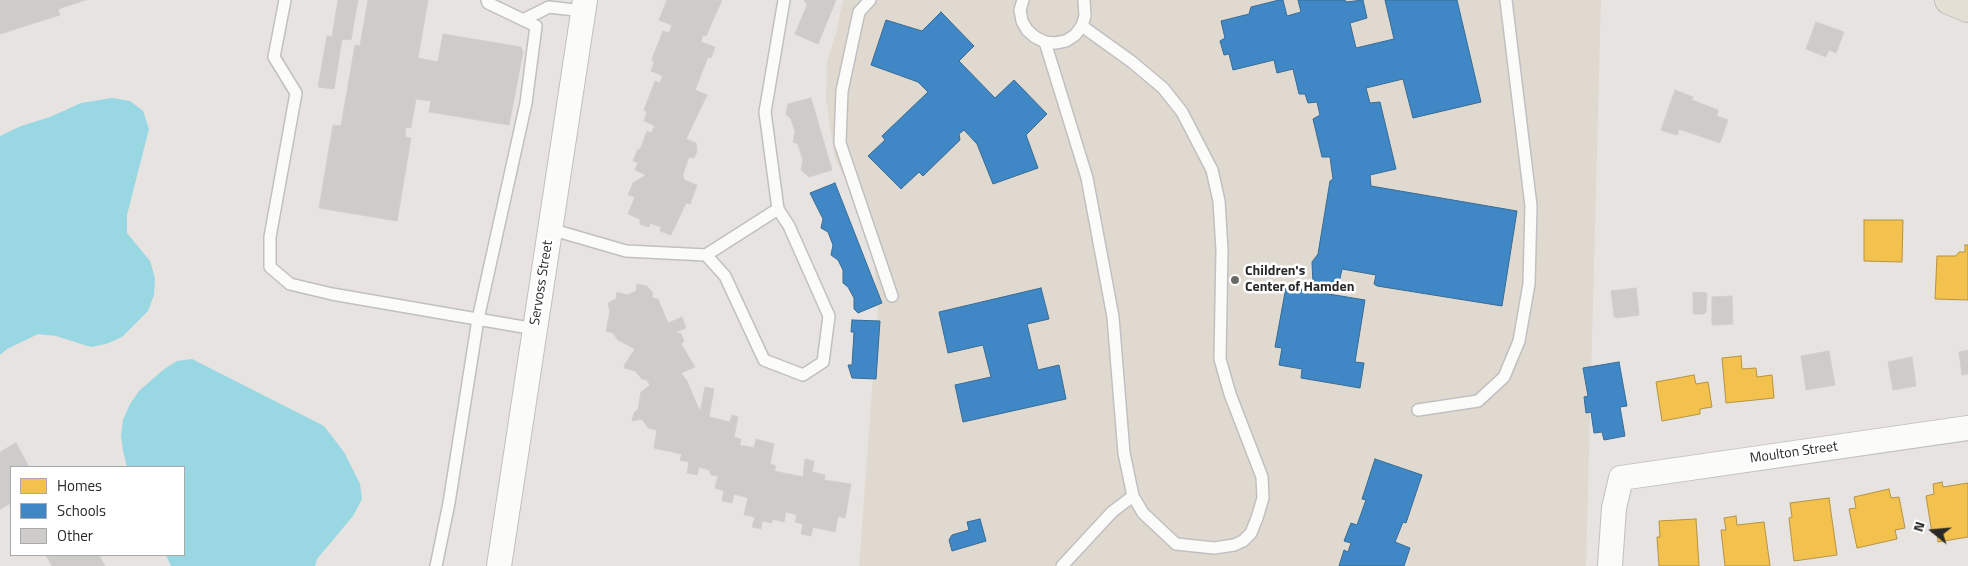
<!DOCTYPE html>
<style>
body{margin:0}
#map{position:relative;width:1968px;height:566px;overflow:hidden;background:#e6e3e0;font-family:"Titillium Web",sans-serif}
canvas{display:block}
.legend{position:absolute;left:10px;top:466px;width:175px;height:90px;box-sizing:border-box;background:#fff;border:1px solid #a9a9a9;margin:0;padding:6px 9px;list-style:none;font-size:15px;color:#292929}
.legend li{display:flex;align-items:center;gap:10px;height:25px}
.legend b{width:25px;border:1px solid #a9a9a9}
.north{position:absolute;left:1908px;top:506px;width:50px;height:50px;-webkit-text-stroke:4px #fff;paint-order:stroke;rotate:287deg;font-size:14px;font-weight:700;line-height:20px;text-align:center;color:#292929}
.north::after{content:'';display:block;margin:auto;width:18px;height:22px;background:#292929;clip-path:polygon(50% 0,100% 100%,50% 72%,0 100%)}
</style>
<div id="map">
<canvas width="1968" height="566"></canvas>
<ul class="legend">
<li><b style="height:14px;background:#f2c14e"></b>Homes</li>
<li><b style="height:14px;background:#3f88c5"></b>Schools</li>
<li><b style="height:14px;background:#ceccc9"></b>Other</li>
</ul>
<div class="north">N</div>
</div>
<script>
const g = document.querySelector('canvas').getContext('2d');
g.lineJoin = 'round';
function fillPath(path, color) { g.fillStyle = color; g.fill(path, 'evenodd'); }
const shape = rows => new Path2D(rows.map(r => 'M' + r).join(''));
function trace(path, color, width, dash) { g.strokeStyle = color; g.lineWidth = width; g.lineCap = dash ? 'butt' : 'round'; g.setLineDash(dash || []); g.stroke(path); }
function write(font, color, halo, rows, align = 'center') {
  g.font = font + ' "Titillium Web",sans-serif'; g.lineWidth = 5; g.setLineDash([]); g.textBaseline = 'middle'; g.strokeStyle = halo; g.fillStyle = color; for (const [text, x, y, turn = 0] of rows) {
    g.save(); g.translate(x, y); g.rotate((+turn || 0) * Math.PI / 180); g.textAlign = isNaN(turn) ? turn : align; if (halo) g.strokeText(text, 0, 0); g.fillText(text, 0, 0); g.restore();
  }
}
fillPath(shape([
 [843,0,1601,0,1586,566,859,566,878,311,871,225,849,186,835,159,826,100,827,62,836,33]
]), '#e0d9cf');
fillPath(shape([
 [112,98,130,101,143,111,149,129,127,215,127,233,150,261,155,278,154,295,148,311,122,337,106,344,91,347,56,336,38,334,7,349,0,355,0,136,21,126,50,117,81,103],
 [192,359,324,426,344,452,360,484,362,499,353,516,317,559,315,566,171,566,166,555,184,555,184,467,127,467,123,451,121,436,123,420,130,404,139,391,163,370,177,361]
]), '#99d7e2');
const homes = shape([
 [1864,220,1903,220,1902,262,1864,261,1864,220],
 [1965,245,1968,245,1968,300,1935,299,1937,256,1956,256,1959,252,1965,252,1965,245],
 [1741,356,1742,369,1756,368,1757,377,1772,375,1774,398,1726,403,1722,358,1741,356],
 [1694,375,1696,384,1708,382,1712,407,1700,409,1700,414,1662,421,1656,382,1694,375],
 [1942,482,1943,487,1968,483,1968,537,1938,542,1937,532,1932,533,1926,496,1934,494,1933,484,1942,482],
 [1889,489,1891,498,1899,497,1905,528,1895,530,1897,539,1857,548,1849,509,1856,508,1854,497,1889,489],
 [1829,498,1837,555,1794,561,1789,518,1792,517,1790,503,1829,498],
 [1736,516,1737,525,1764,522,1770,566,1725,566,1721,530,1726,530,1724,518,1736,516],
 [1696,519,1699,566,1659,566,1657,537,1660,537,1659,521,1696,519]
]);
fillPath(homes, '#f2c14e');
trace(homes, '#b69343', 1);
const schools = shape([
 [1279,0,1283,0,1287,16,1301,12,1298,0,1345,0,1346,2,1363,0,1367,18,1350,23,1356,48,1394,39,1385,0,1457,0,1481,102,1413,118,1403,79,1366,88,1370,103,1380,102,1396,169,1370,175,1371,186,1517,211,1502,306,1377,286,1374,284,1376,275,1342,269,1338,288,1313,284,1312,262,1318,254,1330,181,1333,179,1330,157,1322,157,1313,119,1320,115,1317,102,1308,103,1305,94,1299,94,1293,69,1277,73,1274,60,1233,70,1229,54,1224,55,1220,41,1225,38,1221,21,1249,14,1251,7,1279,0],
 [941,12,974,46,959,61,995,98,1014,80,1047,114,1026,135,1038,168,993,184,977,144,964,130,959,134,960,140,923,176,919,172,901,189,868,156,885,140,882,136,928,92,918,82,871,65,886,20,922,31,941,12],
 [835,183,882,303,858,313,854,309,854,298,848,287,843,283,843,270,838,260,831,255,833,245,828,232,821,228,823,219,810,193,835,183],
 [1286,287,1365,300,1355,362,1364,363,1360,388,1301,378,1302,369,1279,365,1282,348,1275,347,1286,287],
 [1041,288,1049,319,1027,324,1038,370,1059,365,1066,399,963,422,955,385,991,377,983,345,948,353,939,312,1041,288],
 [852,320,880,321,876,379,852,378,848,365,852,365,854,332,851,332,852,320],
 [1619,362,1627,406,1620,407,1625,436,1604,440,1602,432,1594,433,1591,412,1586,413,1584,397,1588,396,1583,368,1619,362],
 [1375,459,1422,475,1406,523,1403,522,1395,542,1410,548,1404,566,1339,566,1344,550,1348,552,1351,543,1344,541,1351,523,1357,525,1366,500,1362,499,1375,459],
 [980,519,986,541,952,551,949,540,952,535,969,530,967,522,980,519]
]);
fillPath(schools, '#3f88c5');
trace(schools, '#386c96', 1);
const building = shape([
 [0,0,86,0,58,9,60,15,0,34,0,0],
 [338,0,358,0,351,40,342,39,334,89,318,87,327,36,332,37,338,0],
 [368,0,428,0,418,58,438,62,443,34,521,47,523,52,509,125,429,112,431,101,416,99,411,128,406,127,405,137,411,138,397,221,319,208,333,125,341,126,355,45,360,46,368,0],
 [667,0,722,0,706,36,703,35,701,42,715,47,711,58,708,57,695,90,707,95,686,139,696,143,697,151,694,158,689,157,683,174,684,180,697,185,690,204,686,203,671,235,660,231,661,227,650,223,649,227,640,224,640,219,628,214,635,197,628,195,633,183,646,175,635,170,638,163,633,161,638,149,640,150,647,131,651,133,655,126,644,121,647,112,644,110,655,81,660,83,663,76,651,71,654,63,652,59,663,31,669,33,672,25,659,20,667,0],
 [804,0,836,0,818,44,795,34,807,5,804,0],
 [1816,22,1844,32,1836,53,1829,50,1826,57,1806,49,1816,22],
 [1675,90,1693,97,1692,100,1718,110,1717,116,1728,120,1720,143,1679,129,1677,135,1661,130,1675,90],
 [811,98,832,170,809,177,801,170,803,160,798,144,793,142,795,132,791,119,786,114,788,104,811,98],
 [637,284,647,286,653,293,652,298,658,299,668,323,682,317,686,328,675,332,681,334,684,341,681,344,695,367,681,373,687,381,700,412,705,387,714,389,709,417,730,422,732,415,738,417,734,437,741,439,740,445,754,448,756,439,774,444,770,464,776,466,774,471,803,477,805,459,814,461,812,472,825,475,824,480,851,484,845,518,838,516,835,532,813,527,811,536,801,534,803,524,795,522,797,515,786,512,784,522,772,519,772,523,762,521,761,529,752,527,755,517,744,515,748,498,734,494,732,503,722,501,724,491,715,488,718,476,711,475,709,470,699,467,697,475,687,473,689,462,680,460,682,454,654,448,657,430,648,428,642,419,632,421,634,413,638,409,641,392,650,385,647,380,642,379,635,371,624,368,625,364,635,349,618,340,613,333,606,331,610,311,608,303,616,299,617,292,627,295,636,291,637,284],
 [1636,288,1639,315,1617,318,1614,316,1611,291,1636,288],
 [1693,292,1707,293,1706,312,1704,314,1693,314,1693,292],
 [1732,296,1733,324,1712,325,1712,297,1732,296],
 [1968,350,1968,374,1962,375,1959,352,1968,350],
 [1829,351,1835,385,1806,390,1801,356,1829,351],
 [1912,357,1916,386,1893,390,1888,362,1912,357],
 [16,443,29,467,11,467,11,503,0,509,0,452,16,443],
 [46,555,99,555,105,566,52,566,46,555]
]);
fillPath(building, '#ceccc9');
trace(building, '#d1cfcc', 1);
const lane = shape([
 [285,0,274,57,296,93,270,237,270,267,290,284,332,294,535,329],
 [870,0,859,12,842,91,840,143,892,296],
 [1023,0,1020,10,1022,21,1027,30,1035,37,1045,42,1055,43,1066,41,1075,35,1082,26,1085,16,1084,0],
 [523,20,549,7,583,11],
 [1045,42,1087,178,1113,317,1124,453,1133,496,1143,513,1176,544,1214,548,1234,545,1243,541,1251,533,1257,518,1263,498,1262,477,1230,394,1220,359,1222,250,1219,201,1212,170,1182,112,1163,88,1132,62,1082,26],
 [550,229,626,251,706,255,778,209,765,112,784,0],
 [706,255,725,276,764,360,803,375,823,362,829,316,789,226,778,209],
 [1418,410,1478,401,1504,377,1519,341,1529,284,1531,206,1506,0],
 [436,566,449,503,478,319,526,103,536,26,488,3,487,0],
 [1062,566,1112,512,1133,496]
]);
const street = shape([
 [499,566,585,0],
 [1610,566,1614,508,1621,478,1968,428]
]);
const primary = shape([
 [1949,0,1968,8]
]);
trace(lane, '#c1c0c1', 14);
trace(street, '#c1c0c1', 26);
trace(primary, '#bfbebd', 30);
trace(lane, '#fbfbfa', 11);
trace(street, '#fbfbfa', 24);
trace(primary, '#e4dfd5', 28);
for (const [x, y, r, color] of [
 [1235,280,5,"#6b6a69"]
]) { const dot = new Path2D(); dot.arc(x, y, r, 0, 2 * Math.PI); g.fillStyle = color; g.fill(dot); trace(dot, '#fff', 2); }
write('bold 14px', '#292929', '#fff', [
 ["Children's",1245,272],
 ["Center of Hamden",1245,288]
], 'left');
write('14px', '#292929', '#fff', [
 ["Servoss Street",542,283,-81],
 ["Moulton Street",1794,453,-8]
]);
</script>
